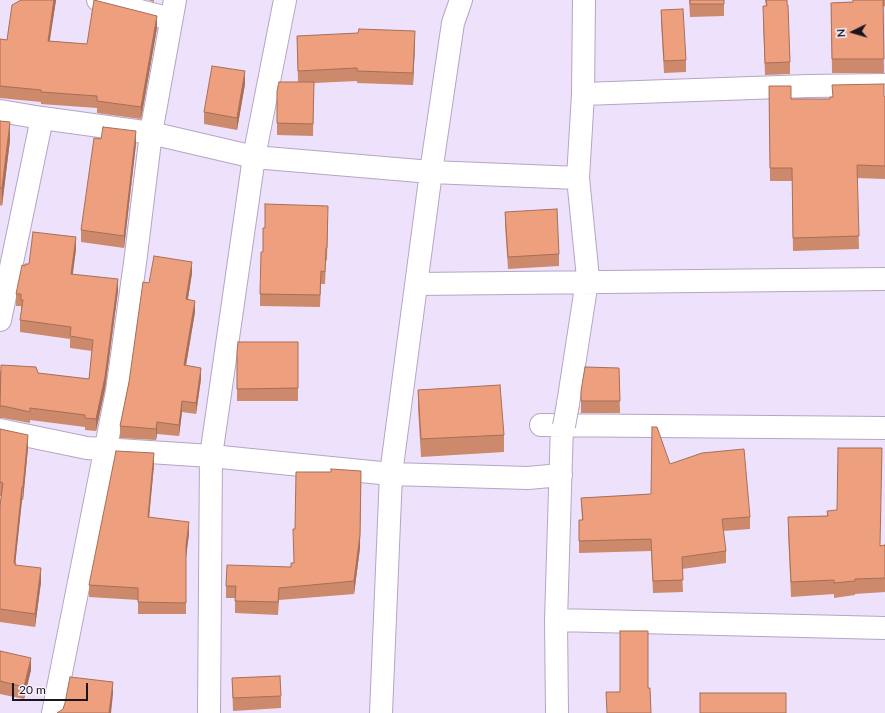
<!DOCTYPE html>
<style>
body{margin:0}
#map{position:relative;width:885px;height:713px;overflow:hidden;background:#eee1fb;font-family:Lato,sans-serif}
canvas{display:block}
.north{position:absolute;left:833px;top:12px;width:40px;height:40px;-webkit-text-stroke:3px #f7f1fe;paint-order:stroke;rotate:265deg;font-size:11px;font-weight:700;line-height:16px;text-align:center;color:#1b1520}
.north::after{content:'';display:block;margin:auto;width:14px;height:18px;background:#1b1520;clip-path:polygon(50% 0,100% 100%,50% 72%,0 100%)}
.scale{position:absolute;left:12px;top:683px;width:76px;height:18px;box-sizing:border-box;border:2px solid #1b1520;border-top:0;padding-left:5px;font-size:12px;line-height:14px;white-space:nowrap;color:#1b1520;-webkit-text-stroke:3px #f7f1fe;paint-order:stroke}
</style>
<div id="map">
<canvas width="885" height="713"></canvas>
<div class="north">N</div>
<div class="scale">20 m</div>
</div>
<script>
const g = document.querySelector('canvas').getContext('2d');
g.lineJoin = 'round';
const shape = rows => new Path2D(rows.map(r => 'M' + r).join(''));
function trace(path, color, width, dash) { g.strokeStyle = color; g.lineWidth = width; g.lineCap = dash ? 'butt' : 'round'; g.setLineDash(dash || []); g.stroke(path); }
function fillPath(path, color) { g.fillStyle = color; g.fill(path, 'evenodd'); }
const minor = shape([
 [98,0,171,19],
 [175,0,151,133,254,157,431,172,578,178],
 [583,94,808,86,885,85],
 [0,111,42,118,151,133,135,263,117,391,53,713],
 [417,284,885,279],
 [0,320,42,118],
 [568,404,587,281,588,278,578,178,583,94,584,0],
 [541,425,885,428],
 [0,430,87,448,211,456,391,474,528,478,561,475],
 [556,620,885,628],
 [209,713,211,456,254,157,285,0],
 [381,713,391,474,431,172,453,23,461,0],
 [557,713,556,620,562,425,564,426]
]);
trace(minor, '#b5a5c5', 24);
trace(minor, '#fff', 22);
const minorBridge = shape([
 [564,426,568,404]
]);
trace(minorBridge, '#b5a5c5', 24, []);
trace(minorBridge, '#fff', 22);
fillPath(shape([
 [20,0,56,0,49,41,87,44,157,28,141,119,97,113,97,108,41,104,41,102,0,98,0,39,7,40],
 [148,0,154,0,154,2],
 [689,0,724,0,724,16,690,17],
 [765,0,787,0,790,62,790,74,765,75,763,18,766,6],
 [853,0,885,0,885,6,883,7,884,73,832,73,831,3,853,2],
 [661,10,686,60,686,72,664,73,661,22],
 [297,36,415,44,413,85,357,83,357,81,314,83,313,136,277,135,277,91,298,82],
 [245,84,237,130,204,124,204,112],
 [769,86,791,99,830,99,885,97,885,179,857,178,859,249,793,251,792,181,770,181],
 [0,121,10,140,2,206,0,205],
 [136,144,124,248,81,242,81,230],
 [505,212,559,254,559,266,508,269,505,225],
 [328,218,327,261,326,260,325,284,321,284,320,307,260,306,260,294,263,252],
 [76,249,73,274,118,291,105,389,96,431,85,430,85,427,30,420,30,423,3,418,0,418,0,371,38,373,89,379,92,351,70,348,70,339,20,332,20,320,21,312,21,306,16,306,16,294,25,266],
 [192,273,188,299,195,312,186,366,201,379,196,414,182,412,179,436,157,434,156,440,120,438,120,426,149,283],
 [298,342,298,401,237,401,237,352],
 [619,368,620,413,581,413,581,391],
 [418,390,504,435,504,452,421,457,418,408],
 [0,429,28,448,23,500,22,500,15,563,16,565,41,582,35,627,0,622,0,506,1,496,0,496],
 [154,465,149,517,189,534,186,557,186,614,138,614,138,600,89,597,89,585],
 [651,494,750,517,750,529,723,531,726,551,726,563,682,569,683,592,653,593,651,551,579,553,579,520,582,520,581,498],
 [827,511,881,546,885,545,885,592,855,594,855,595,834,598,834,594,791,597,788,532,788,517,827,516],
 [360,548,354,594,279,600,278,615,235,613,235,598,226,598,226,586,291,567,294,563],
 [0,651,31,670,24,699,0,694],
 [232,678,281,696,281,708,233,711]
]), '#cc896c');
fillPath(shape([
 [54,0,56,0,48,53,48,41],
 [157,16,157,28,141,119,141,107],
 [415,31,415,44,413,85,413,73],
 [245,71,245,84,237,130,237,118],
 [10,122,10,140,2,206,2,188],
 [136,131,136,144,124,248,124,236],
 [76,237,76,249,71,285,71,274],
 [192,262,192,273,186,310,186,299],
 [118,279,118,291,105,389,96,431,96,419],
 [195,301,195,312,184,376,184,365],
 [201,368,201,379,196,414,196,403],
 [182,401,182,412,179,436,179,425],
 [157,422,157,434,156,440,156,429],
 [28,435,28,448,23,500,23,487],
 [154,453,154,465,148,529,148,517],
 [361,471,360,548,354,594,354,581],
 [22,487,22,500,14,576,14,563],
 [189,522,189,534,186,557,186,546],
 [41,568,41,582,35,627,35,614],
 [31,658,31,670,24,699,24,687],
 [113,682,113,694,111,713,109,713]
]), '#a66f58');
const building = shape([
 [21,0,54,0,48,41,87,44,94,0,157,16,141,107,97,101,97,96,41,92,41,90,0,86,0,39,7,40,12,5,21,0],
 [690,0,724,0,724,4,690,4,690,0],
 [766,0,787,0,787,5,788,5,790,62,765,63,763,6,767,6,766,0],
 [853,0,883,0,884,59,832,59,831,3,853,2,853,0],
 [683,9,686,60,664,61,661,10,683,9],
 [359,29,415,31,413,73,357,71,357,68,298,71,297,36,358,33,359,29],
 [212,66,245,71,237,118,204,112,212,66],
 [279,82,314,82,313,124,277,123,277,91,279,82],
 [884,84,884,96,885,97,885,166,857,165,859,236,793,238,792,168,770,168,769,86,791,86,791,99,830,99,830,97,833,97,832,85,884,84],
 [0,121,10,122,2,188,0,188,0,121],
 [103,127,136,131,124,236,81,230,94,138,101,139,103,127],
 [265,204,328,206,327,248,326,248,325,272,321,271,320,295,260,294,261,252,263,252,263,228,265,228,265,204],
 [557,209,559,254,508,257,505,212,557,209],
 [33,232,76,237,71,274,118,279,105,377,96,419,85,418,85,415,30,408,30,412,3,406,0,406,1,365,36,367,38,373,89,379,93,340,70,336,71,327,20,320,23,300,21,300,21,294,16,294,22,265,25,266,25,264,29,264,33,232],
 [154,256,192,262,186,299,195,301,184,365,201,368,196,403,182,401,179,425,157,422,156,429,120,426,129,382,143,282,149,283,154,256],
 [238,342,298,342,298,388,237,389,237,352,238,342],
 [585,367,619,368,620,401,581,401,581,391,585,367],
 [500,385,504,435,421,439,418,390,500,385],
 [652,427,657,427,670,464,702,453,744,449,750,517,722,519,726,551,682,557,683,580,653,581,651,539,579,541,579,520,583,520,581,498,651,494,652,427],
 [0,429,28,435,23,487,22,487,14,563,16,563,15,565,41,568,35,614,0,609,0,506,3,483,0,482,0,429],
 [838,448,882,448,880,546,885,545,885,578,855,579,855,581,834,583,834,580,791,582,788,517,828,516,827,511,837,510,838,448],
 [116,451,154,453,148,517,189,522,186,546,186,603,138,602,138,588,89,585,116,451],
 [331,469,361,471,360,535,354,581,279,588,278,602,235,601,236,586,226,586,227,565,291,567,291,563,294,563,293,529,295,529,296,472,331,472,331,469],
 [620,631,648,631,648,688,650,688,651,713,607,713,606,692,620,692,620,631],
 [0,651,31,658,24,687,0,681,0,651],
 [280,676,281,696,233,698,232,678,280,676],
 [70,677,113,682,109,713,57,713,63,709,65,703,70,677],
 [700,693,786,693,786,713,700,713,700,693]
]);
fillPath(building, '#ed9f7e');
trace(building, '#a66f58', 1);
</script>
